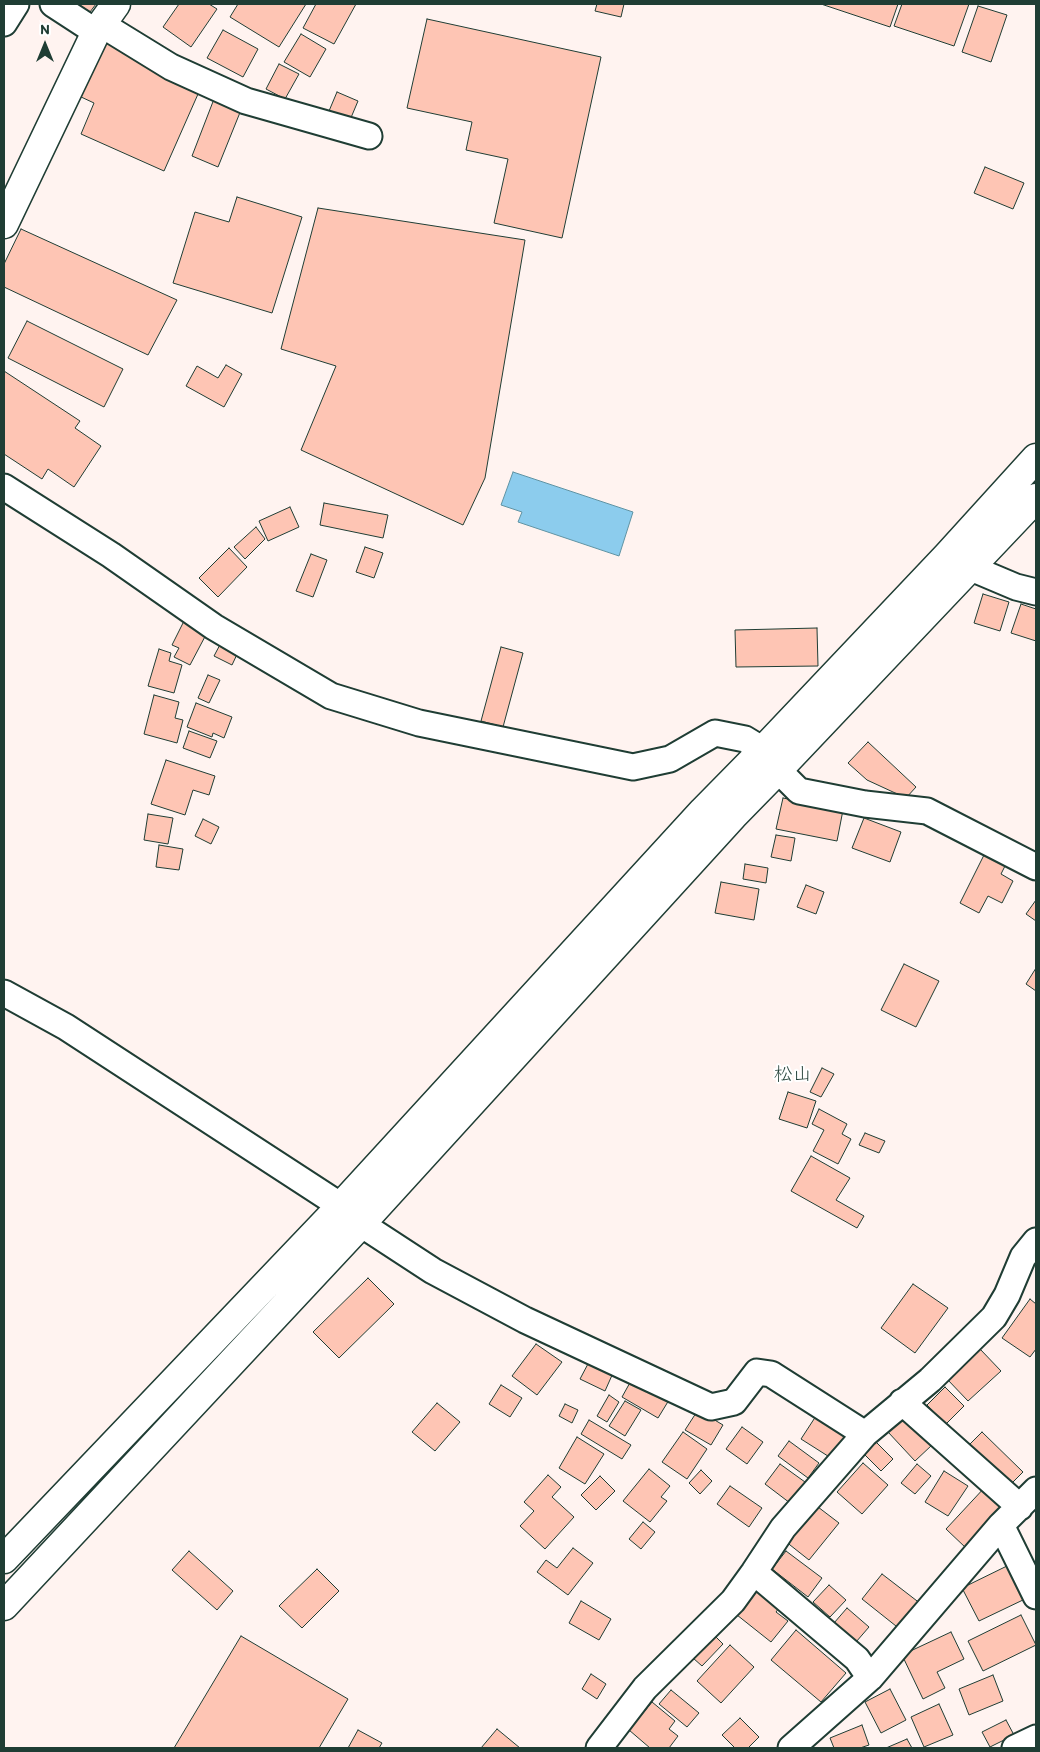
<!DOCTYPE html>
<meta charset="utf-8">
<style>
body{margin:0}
#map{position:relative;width:1040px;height:1752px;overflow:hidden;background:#fff3f0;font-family:Itim,sans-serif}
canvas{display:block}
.frame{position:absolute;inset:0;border:5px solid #1f3d34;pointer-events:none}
.north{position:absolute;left:20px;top:20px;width:50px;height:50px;-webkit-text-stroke:4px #fff;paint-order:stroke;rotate:0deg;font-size:14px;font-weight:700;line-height:20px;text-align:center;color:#1f3d34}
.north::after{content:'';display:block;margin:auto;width:18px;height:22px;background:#1f3d34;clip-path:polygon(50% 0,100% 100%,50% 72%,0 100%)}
</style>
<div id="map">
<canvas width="1040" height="1752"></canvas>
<div class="frame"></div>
<div class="north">N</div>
</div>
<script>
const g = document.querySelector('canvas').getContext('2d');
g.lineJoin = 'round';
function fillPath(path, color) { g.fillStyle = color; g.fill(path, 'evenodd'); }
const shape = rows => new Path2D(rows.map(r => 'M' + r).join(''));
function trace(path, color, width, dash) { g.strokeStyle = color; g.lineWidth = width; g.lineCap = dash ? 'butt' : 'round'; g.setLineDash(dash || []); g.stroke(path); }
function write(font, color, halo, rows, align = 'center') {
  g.font = font + ' Itim,"Klee One",sans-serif'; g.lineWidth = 4; g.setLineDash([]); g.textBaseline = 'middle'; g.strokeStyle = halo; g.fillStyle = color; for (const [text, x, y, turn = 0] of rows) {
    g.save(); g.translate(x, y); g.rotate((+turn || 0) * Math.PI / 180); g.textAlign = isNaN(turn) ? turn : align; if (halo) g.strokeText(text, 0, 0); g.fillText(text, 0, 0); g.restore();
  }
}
const water = shape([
 [513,472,633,512,619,556,518,522,522,512,501,505,513,472]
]);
fillPath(water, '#8ccced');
trace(water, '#6093a3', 1);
const building = shape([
 [78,4,96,4,90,12,78,4],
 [179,4,209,4,217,9,191,47,163,27,179,4],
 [238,4,306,4,279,47,230,17,238,4],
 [316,4,356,4,334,44,303,28,316,4],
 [597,4,624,4,621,17,595,11,597,4],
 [821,4,898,4,890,27,821,4],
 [902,4,969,4,954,46,894,26,902,4],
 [978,6,1007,15,991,62,962,52,978,6],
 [427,19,601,57,562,238,494,223,508,159,466,150,472,122,407,108,427,19],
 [223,30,258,49,243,77,207,58,223,30],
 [301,34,326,49,310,77,284,62,301,34],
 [104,42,202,85,164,171,81,134,94,103,79,96,104,42],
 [279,64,299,74,285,99,266,89,279,64],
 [337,92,358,101,350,120,329,111,337,92],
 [214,99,241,110,218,167,192,156,214,99],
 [985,167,1024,183,1013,209,974,193,985,167],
 [237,197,302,217,272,313,173,283,195,212,229,222,237,197],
 [318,208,525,240,485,478,463,525,301,450,336,366,281,349,318,208],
 [21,229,177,300,148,355,4,287,4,264,21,229],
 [27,321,123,369,104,407,8,358,27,321],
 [226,365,242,374,224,407,186,386,197,366,218,378,226,365],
 [4,371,80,421,75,428,101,446,74,487,48,469,42,479,4,454,4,371],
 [324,503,388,515,383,538,320,525,324,503],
 [290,507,299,527,268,541,259,521,290,507],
 [256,527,265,539,245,559,234,547,256,527],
 [365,547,383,553,374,578,356,572,365,547],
 [229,548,247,567,218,597,199,578,229,548],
 [311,554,327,560,313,597,296,591,311,554],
 [983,594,1009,602,1000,631,974,623,983,594],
 [1021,604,1036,609,1036,641,1011,633,1021,604],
 [186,617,209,629,190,665,174,657,179,648,172,645,186,617],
 [817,628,818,666,736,667,735,630,817,628],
 [223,639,240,648,232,665,214,656,223,639],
 [501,647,523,653,503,727,481,721,501,647],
 [159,649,171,653,169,661,182,665,174,693,148,686,159,649],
 [208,675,220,680,209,703,198,698,208,675],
 [154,695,179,702,175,718,183,720,177,743,144,734,154,695],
 [196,703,232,717,224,738,213,733,212,737,187,727,196,703],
 [189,731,217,741,210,758,183,748,189,731],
 [868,742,916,787,906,798,867,780,848,763,868,742],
 [166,760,215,776,209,795,193,790,185,815,151,804,166,760],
 [783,798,843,810,837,841,776,829,783,798],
 [148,814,173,818,168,844,144,840,148,814],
 [864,818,901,832,890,862,852,848,864,818],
 [203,819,219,827,211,844,195,836,203,819],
 [776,835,795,838,791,861,771,857,776,835],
 [159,845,183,849,179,870,156,867,159,845],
 [987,849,1008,860,1001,874,1013,881,1002,903,988,896,979,913,960,903,987,849],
 [745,864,768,868,766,883,743,879,745,864],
 [721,882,759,889,754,920,715,913,721,882],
 [806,885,824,892,816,914,797,907,806,885],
 [1036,900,1036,921,1026,914,1036,900],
 [904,964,939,981,916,1027,881,1010,904,964],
 [1036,968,1036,991,1026,984,1036,968],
 [822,1068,834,1074,821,1097,810,1092,822,1068],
 [788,1092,816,1101,807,1128,779,1119,788,1092],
 [819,1109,847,1124,842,1134,851,1139,838,1164,813,1151,824,1130,812,1124,819,1109],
 [865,1133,885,1141,879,1153,859,1145,865,1133],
 [811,1156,850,1178,836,1200,864,1216,857,1228,791,1191,811,1156],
 [368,1278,394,1304,339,1358,313,1332,368,1278],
 [913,1284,948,1308,915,1353,881,1328,913,1284],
 [1030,1299,1036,1304,1036,1349,1030,1357,1002,1338,1030,1299],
 [536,1344,562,1362,537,1395,512,1376,536,1344],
 [980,1349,1001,1371,968,1401,947,1379,980,1349],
 [589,1362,613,1373,605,1391,580,1379,589,1362],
 [632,1379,669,1400,658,1418,622,1397,632,1379],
 [501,1385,522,1398,510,1417,489,1404,501,1385],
 [945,1387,964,1406,946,1424,927,1405,945,1387],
 [609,1395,619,1402,607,1422,597,1416,609,1395],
 [625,1401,641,1410,625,1436,609,1426,625,1401],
 [437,1403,460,1422,435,1451,412,1432,437,1403],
 [565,1404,578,1410,572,1423,559,1416,565,1404],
 [698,1410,723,1425,711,1445,685,1430,698,1410],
 [816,1416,846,1435,831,1458,801,1439,816,1416],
 [905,1417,932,1445,915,1461,888,1432,905,1417],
 [589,1420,631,1445,622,1459,581,1434,589,1420],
 [742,1427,763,1442,747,1464,726,1449,742,1427],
 [683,1432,707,1449,687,1479,662,1462,683,1432],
 [982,1432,1023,1472,1007,1488,966,1448,982,1432],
 [577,1437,604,1454,585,1484,559,1468,577,1437],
 [873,1439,893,1459,881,1471,861,1451,873,1439],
 [789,1441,819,1463,808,1478,778,1456,789,1441],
 [863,1463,888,1485,862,1514,837,1492,863,1463],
 [780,1464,805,1482,790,1503,765,1484,780,1464],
 [917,1464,931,1476,915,1494,901,1483,917,1464],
 [649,1469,670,1486,661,1497,667,1501,650,1522,623,1501,649,1469],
 [701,1470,712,1481,700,1494,689,1483,701,1470],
 [944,1471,968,1486,948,1516,925,1502,944,1471],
 [548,1475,561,1487,552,1497,574,1517,545,1549,520,1526,534,1511,524,1502,548,1475],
 [600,1476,615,1491,596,1510,581,1495,600,1476],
 [730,1486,762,1508,749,1527,717,1504,730,1486],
 [986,1486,1006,1505,966,1548,946,1529,986,1486],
 [818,1507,839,1523,809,1560,785,1541,800,1523,803,1526,818,1507],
 [643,1522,655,1532,641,1549,629,1539,643,1522],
 [573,1548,593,1563,568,1595,537,1572,546,1560,557,1568,573,1548],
 [189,1551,233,1591,217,1610,172,1570,189,1551],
 [786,1551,822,1578,808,1597,772,1569,786,1551],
 [1009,1565,1025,1599,979,1621,962,1588,1009,1565],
 [317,1569,339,1591,302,1628,279,1606,317,1569],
 [882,1574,921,1604,901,1630,862,1599,882,1574],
 [829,1585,846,1600,830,1617,813,1602,829,1585],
 [760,1586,782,1604,776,1612,788,1621,771,1642,737,1615,760,1586],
 [581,1601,611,1619,599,1640,569,1623,581,1601],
 [847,1608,869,1627,856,1642,834,1623,847,1608],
 [1021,1615,1036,1645,983,1671,968,1641,1021,1615],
 [796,1630,846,1673,821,1702,771,1660,796,1630],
 [951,1632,964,1659,937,1672,945,1688,923,1699,902,1655,951,1632],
 [714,1635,723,1644,702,1666,693,1658,714,1635],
 [241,1636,348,1699,319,1748,174,1748,241,1636],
 [730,1645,754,1667,721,1703,697,1681,730,1645],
 [591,1674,606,1684,597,1699,582,1689,591,1674],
 [993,1675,1003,1701,969,1715,959,1689,993,1675],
 [890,1689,906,1720,881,1733,865,1702,890,1689],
 [671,1690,699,1713,687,1727,659,1704,671,1690],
 [652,1702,675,1721,669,1729,678,1736,669,1748,650,1748,629,1730,652,1702],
 [939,1704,953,1735,924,1747,911,1717,939,1704],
 [740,1718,759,1737,748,1748,735,1748,722,1735,740,1718],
 [1006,1720,1014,1735,990,1747,982,1732,1006,1720],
 [862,1725,869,1745,860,1748,834,1748,830,1738,862,1725],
 [497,1729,520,1748,481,1748,497,1729],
 [358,1730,382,1743,379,1748,348,1748,358,1730],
 [907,1739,912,1748,886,1748,907,1739]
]);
fillPath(building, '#fec5b4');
trace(building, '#1f3d34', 1);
const street = shape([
 [53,4,96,32],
 [4,23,16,4],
 [101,24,171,67,246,101,369,136],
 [4,487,111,555,214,627,331,696,419,723,633,767,670,759,715,733,745,739,763,750,778,770,799,791,865,804,927,811,1036,867],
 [971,568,1016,587,1036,592],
 [4,993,66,1027,341,1206,361,1224,433,1271,525,1320,711,1407,734,1402,757,1372,771,1374,865,1434],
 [902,1402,1020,1507],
 [1001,1525,1036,1596],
 [754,1572,857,1659,870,1678],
 [599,1748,645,1688,733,1601,754,1572,783,1528,865,1434,930,1380,994,1317,1007,1295,1023,1257,1036,1241],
 [791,1748,870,1678,1001,1525,1036,1490],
 [1015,1748,1036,1738]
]);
const secondary = shape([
 [4,224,96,32,116,4],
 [4,1559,341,1206,703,811,763,750,947,556,1036,458],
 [4,1606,361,1224,733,816,778,770,1036,498]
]);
trace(street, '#1f3d34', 29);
trace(secondary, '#1f3d34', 31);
trace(street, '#fff', 25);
trace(secondary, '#fff', 28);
write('19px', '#1f3d34', '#fff', [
 ["松山",793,1075]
]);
</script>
